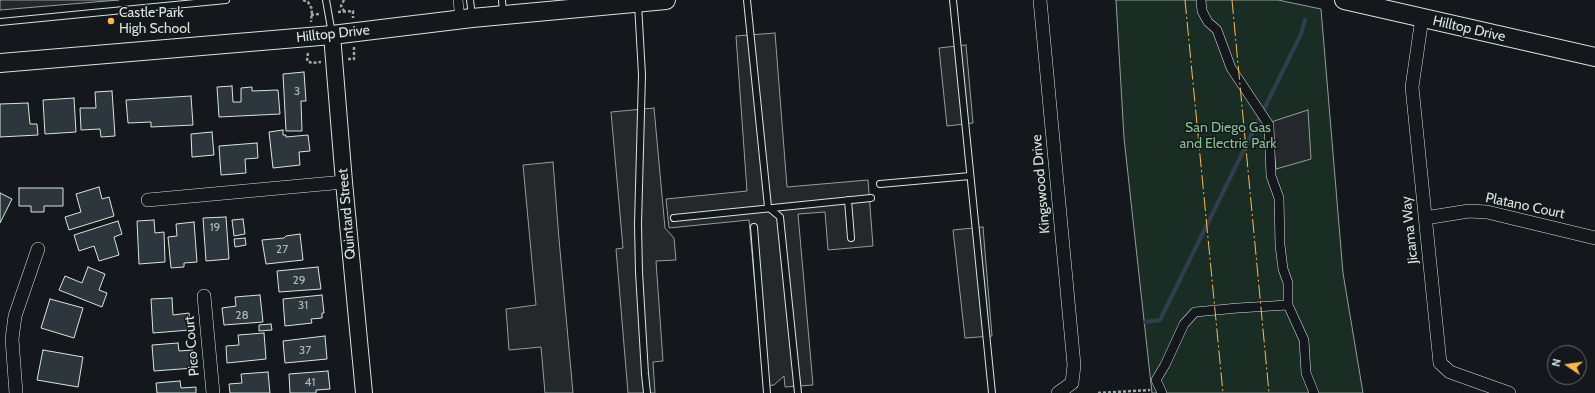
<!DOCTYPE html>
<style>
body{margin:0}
#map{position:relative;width:1595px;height:393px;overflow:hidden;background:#14181c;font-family:Cabin,sans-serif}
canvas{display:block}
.north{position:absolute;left:1547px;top:345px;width:40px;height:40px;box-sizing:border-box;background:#14181c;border:1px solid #626a69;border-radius:50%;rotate:283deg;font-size:11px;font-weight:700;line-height:16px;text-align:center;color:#d8e6dc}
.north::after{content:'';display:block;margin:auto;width:14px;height:18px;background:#ffb74d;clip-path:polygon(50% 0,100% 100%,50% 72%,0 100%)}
</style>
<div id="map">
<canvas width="1595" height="393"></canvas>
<div class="north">N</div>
</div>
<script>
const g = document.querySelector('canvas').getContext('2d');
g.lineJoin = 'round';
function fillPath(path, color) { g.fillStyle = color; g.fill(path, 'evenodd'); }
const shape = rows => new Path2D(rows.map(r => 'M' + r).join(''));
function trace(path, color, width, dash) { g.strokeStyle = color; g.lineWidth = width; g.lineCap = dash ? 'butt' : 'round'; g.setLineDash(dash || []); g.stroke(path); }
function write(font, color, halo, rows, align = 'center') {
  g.font = font + ' Cabin,sans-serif'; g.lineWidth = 3; g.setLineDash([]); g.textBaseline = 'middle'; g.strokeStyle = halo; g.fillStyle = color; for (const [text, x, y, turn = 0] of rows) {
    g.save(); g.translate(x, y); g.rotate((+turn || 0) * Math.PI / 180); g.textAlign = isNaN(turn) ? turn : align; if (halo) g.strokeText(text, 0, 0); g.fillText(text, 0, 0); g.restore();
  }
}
const green = shape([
 [1116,0,1278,0,1321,9,1343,273,1363,393,1152,393,1124,138,1116,0]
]);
fillPath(green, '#1a2d24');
trace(green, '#939e99', 1);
const parking = shape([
 [0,0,119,0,0,10,0,0],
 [775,33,787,187,868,180,873,246,828,250,825,212,798,214,813,385,785,387,784,376,774,385,764,386,749,220,669,228,666,199,747,191,736,36,775,33],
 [966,45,973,123,947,126,939,48,966,45],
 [654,108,665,228,674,238,676,260,656,261,663,361,653,362,655,393,628,393,616,249,623,248,611,112,654,108],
 [1308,110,1311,159,1276,169,1271,122,1308,110],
 [553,162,559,239,573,393,545,393,541,347,509,350,506,309,536,305,523,165,553,162],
 [983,227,992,336,965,338,953,230,983,227]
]);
fillPath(parking, '#24282b');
trace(parking, '#939e99', 1);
trace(shape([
 [1145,322,1160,320,1301,34,1305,20]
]), '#2f3f4d', 4);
const building = shape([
 [304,72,306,101,301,101,302,131,286,131,283,74,304,72],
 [232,86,233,102,241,102,241,88,252,87,252,91,278,90,280,114,219,117,217,87,232,86],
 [112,91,115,136,101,137,100,129,81,130,80,108,96,108,95,92,112,91],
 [191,96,193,125,151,127,151,122,128,123,126,100,191,96],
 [74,98,76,132,45,134,43,100,74,98],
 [28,103,30,124,37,124,38,135,0,137,0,104,28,103],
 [283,130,283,135,286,135,286,137,308,135,310,151,299,152,300,165,273,168,269,132,283,130],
 [212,132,214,155,192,157,191,134,212,132],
 [257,143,258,158,245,159,246,173,221,175,219,146,257,143],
 [99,187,102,199,109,197,114,216,69,230,65,217,81,212,76,194,99,187],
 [19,188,63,188,63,206,44,206,44,212,31,212,31,206,19,206,19,188],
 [0,193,12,199,0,223,0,193],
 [226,217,229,259,206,261,203,218,226,217],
 [243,219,245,234,234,236,232,220,243,219],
 [154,220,155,233,164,232,165,262,139,264,137,221,154,220],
 [118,221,122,234,114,237,119,255,99,261,94,246,79,251,74,235,118,221],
 [194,222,197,262,184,263,184,267,171,268,168,237,177,236,176,224,194,222],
 [300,234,303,260,266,264,262,240,284,238,286,236,300,234],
 [245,238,246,245,235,247,234,239,245,238],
 [88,267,105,274,99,290,107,293,102,307,59,290,65,276,82,283,88,267],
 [318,267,321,289,279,292,277,271,318,267],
 [260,295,263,322,224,325,222,308,236,306,235,297,260,295],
 [322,295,324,313,322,313,322,318,311,319,312,323,285,326,283,299,322,295],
 [172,298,173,315,189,313,190,330,153,333,151,299,172,298],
 [50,299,83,308,74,338,41,328,50,299],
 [271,324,272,330,259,331,259,325,271,324],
 [264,333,266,359,227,363,226,346,239,345,238,335,264,333],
 [325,336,327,359,285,363,283,341,325,336],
 [178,343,179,351,193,350,194,368,154,371,152,345,178,343],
 [43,350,83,357,78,387,37,380,43,350],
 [328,371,330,389,316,390,316,393,290,393,289,374,328,371],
 [268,372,270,393,230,393,229,384,242,383,241,374,268,372],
 [180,381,181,388,196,387,196,393,157,393,156,383,180,381]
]);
fillPath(building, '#2c363c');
trace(building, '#d8e6dc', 1);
const service = shape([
 [326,0,332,34],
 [470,0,472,16],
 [502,0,503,13],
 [747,0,768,207,780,217,798,393],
 [953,0,992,393],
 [638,4,642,75,638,224,639,272,645,374,647,393],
 [0,22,226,0],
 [880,184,970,176],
 [848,200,851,238],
 [674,218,871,198],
 [754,227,767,393]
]);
const pedestrian = shape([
 [458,0,460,19],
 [1288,305,1304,340,1306,373,1314,393],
 [1162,393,1156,380,1165,365,1184,324,1195,312,1238,308,1288,305,1288,283,1283,269,1280,245,1279,198,1271,176,1269,125,1231,68,1217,30,1208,22,1202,11,1201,0]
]);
const minor = shape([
 [1040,0,1074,365,1072,383,1058,393],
 [1422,18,1412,87,1440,363,1450,372,1509,393],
 [148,200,344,182],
 [1425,218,1469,211,1487,212,1595,238],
 [204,296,213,393],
 [16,393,12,339,15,316,38,249]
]);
const tertiary = shape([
 [332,35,344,182,364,393]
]);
const secondary = shape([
 [1344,0,1595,57],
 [0,63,332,35,472,18,666,0]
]);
trace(service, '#d8e6dc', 8);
trace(pedestrian, '#d8e6dc', 10);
trace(minor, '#d8e6dc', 14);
trace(tertiary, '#d8e6dc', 18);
trace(secondary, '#d8e6dc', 20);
trace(shape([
 [303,0,308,2,312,9,311,22],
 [344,0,341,6,344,11],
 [338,12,353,11,353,18],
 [311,15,319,14],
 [308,53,307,61,312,63,321,62],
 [348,59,354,59,354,47],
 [1098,393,1150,390]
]), '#9da8a2', 2.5, [3, 2]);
trace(service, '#14181c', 6);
trace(pedestrian, '#14181c', 9);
trace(minor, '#14181c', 13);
trace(tertiary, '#14181c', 16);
trace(secondary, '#14181c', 18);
trace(shape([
 [1185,0,1223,393],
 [1232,0,1269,393]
]), '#ffb74d', 1, [14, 3, 2, 3]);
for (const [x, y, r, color] of [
 [111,21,4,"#ffb74d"]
]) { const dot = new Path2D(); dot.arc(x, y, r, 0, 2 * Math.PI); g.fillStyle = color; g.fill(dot); trace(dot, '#14181c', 1.5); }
write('12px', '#adbab4', null, [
 ["3",297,91],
 ["19",215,227],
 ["27",282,249],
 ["29",299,280],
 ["31",303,305],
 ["28",242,315],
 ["37",305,350],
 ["41",310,382]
]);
write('14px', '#d8e6dc', '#14181c', [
 ["Castle Park",119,13],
 ["High School",119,29]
], 'left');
write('14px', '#d8e6dc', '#14181c', [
 ["Hilltop Drive",1469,29,13],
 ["Hilltop Drive",333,34,-6],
 ["Kingswood Drive",1041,184,-95],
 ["Platano Court",1525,206,12],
 ["Quintard Street",347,214,-95],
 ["Jicama Way",1410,230,-96],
 ["Pico Court",192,346,-95]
]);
write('14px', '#8ac095', '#14181c', [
 ["San Diego Gas",1228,128],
 ["and Electric Park",1228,144]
]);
</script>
